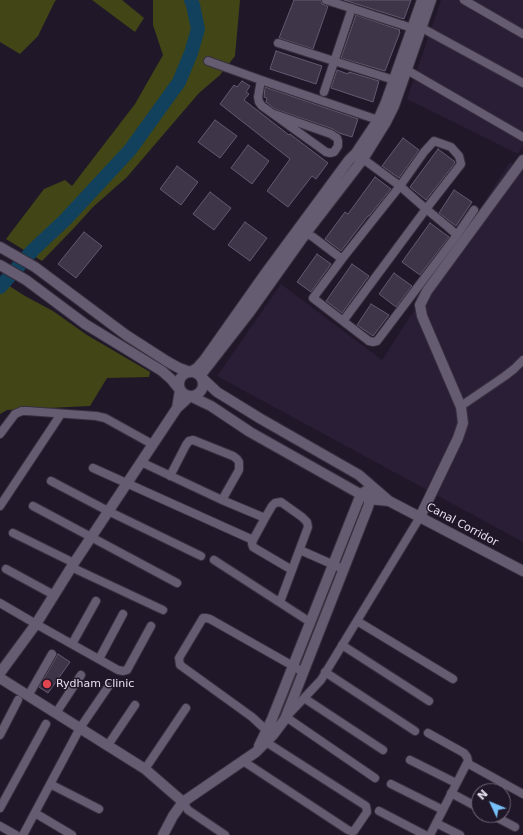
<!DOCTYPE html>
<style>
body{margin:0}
#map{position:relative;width:523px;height:835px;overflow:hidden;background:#201729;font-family:"DejaVu Sans",sans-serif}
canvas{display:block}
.north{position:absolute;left:471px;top:783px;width:40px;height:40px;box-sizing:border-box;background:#201729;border:1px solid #706979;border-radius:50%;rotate:314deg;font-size:11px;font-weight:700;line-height:16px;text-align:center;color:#e9e3f0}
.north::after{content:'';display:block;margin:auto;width:14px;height:18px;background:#77bff7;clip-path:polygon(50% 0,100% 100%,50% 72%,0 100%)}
</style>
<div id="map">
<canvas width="523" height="835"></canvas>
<div class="north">N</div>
</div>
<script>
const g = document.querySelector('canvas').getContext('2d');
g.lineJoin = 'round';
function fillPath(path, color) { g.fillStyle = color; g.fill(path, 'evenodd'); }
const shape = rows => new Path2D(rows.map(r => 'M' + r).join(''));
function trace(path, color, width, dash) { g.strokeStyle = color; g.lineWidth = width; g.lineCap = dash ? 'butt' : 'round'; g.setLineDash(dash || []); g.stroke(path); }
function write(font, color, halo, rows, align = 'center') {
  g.font = font + ' "DejaVu Sans",sans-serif'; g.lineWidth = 3; g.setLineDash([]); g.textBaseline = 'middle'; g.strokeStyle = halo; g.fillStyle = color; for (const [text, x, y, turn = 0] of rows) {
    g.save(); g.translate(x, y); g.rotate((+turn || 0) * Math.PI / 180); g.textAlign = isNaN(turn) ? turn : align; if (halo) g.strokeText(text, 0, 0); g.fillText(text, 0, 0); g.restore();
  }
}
fillPath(shape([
 [441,0,523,0,523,146,518,154,407,99],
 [510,162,523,170,523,542,217,376,281,284,382,360]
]), '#2a1e36');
fillPath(shape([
 [0,0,57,0,55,1,38,36,20,54,0,42],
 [92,0,122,0,144,18,135,32],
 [153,0,240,0,235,56,220,75,199,93,127,177,93,207,74,228,42,261,6,239,44,189,65,180,72,186,135,104,163,55,153,25],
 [0,280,25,296,53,311,87,335,150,372,149,377,107,378,90,406,7,410,0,414]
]), '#424616');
trace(shape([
 [0,287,33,250,65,220,130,150,179,82,191,53,198,29,193,5,191,0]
]), '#11415c', 14);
const building = shape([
 [294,0,321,0,322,4,328,6,313,49,279,38,294,0],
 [344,0,411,0,404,19,344,0],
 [356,15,400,30,399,31,400,32,385,71,341,58,356,15],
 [276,51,322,66,316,84,270,69,276,51],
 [337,70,348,74,349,72,379,81,373,102,331,88,337,70],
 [242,81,250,86,246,92,249,94,244,100,289,135,290,134,328,163,316,179,312,176,288,207,267,191,290,159,220,104,234,85,237,87,242,81],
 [265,87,358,119,352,137,339,133,333,129,275,109,266,102,267,98,264,97,265,87],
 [215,120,237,136,220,158,198,142,215,120],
 [403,138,419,150,399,178,382,166,403,138],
 [248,145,269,161,252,184,231,168,248,145],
 [438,149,454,161,455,163,426,200,410,187,438,149],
 [177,166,198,182,181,205,160,189,177,166],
 [375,177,391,189,369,216,368,216,341,251,325,239,345,212,348,214,375,177],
 [454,190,472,202,456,226,439,213,454,190],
 [210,192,231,208,214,230,193,214,210,192],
 [245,222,267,238,250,261,228,245,245,222],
 [430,223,449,237,420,275,402,262,430,223],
 [84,232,102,246,76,278,58,264,84,232],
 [317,254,331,264,311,292,297,282,317,254],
 [352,264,369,276,342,313,326,301,352,264],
 [394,273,412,286,396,307,379,294,394,273],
 [371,304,389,315,373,336,357,325,371,304],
 [58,654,70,662,48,693,39,687,58,654]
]);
fillPath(building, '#3e3549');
trace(building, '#645a70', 1);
const minor = shape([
 [326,0,412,28],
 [464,0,523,34],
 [422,28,523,83],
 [278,43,334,61,394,80],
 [208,61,261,80,378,120],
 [407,70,523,137],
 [261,80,258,97,259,102,262,106,326,152,330,153,334,152,338,146,338,141,337,138,331,134,274,114],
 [324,92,352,8],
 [302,231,313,237,342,259],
 [457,235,474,210],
 [343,321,426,209,461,164,459,156,451,147,434,141,424,152,400,186,342,259,313,298,369,341,373,342,377,341,457,235,448,227,431,213,426,209,400,186,359,156],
 [461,406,505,376,514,369,523,360],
 [0,434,15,414,22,411,27,411,96,416,105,418,152,444],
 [141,462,222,500,265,518],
 [93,468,253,540],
 [170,476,186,445,189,441,193,440,233,456,237,459,239,462,239,470,222,500],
 [51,481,108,511,201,556],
 [0,506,61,414],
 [33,506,91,537,177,583],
 [13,533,74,563],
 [300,550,343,569],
 [214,560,310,622],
 [71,567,163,610],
 [6,569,54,595],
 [280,602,308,527,307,522,302,517,281,502,275,503,272,506,265,518,253,540,252,544,253,547,258,550,292,570],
 [0,603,36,624,118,670,123,671,127,670,151,626],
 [357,621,453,679],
 [72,644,96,601],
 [342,645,429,701],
 [99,659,123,614],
 [325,672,415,731],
 [28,696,52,654],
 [304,698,383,750],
 [56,713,81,675],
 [288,715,321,680,420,517],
 [286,717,375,778],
 [266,730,252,717,180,665,179,658,203,618,206,618,210,619,293,666,303,672],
 [428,733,464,753,467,757,468,761,430,835],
 [0,735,18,700],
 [108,745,135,705],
 [410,760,456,783],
 [243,761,348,830,351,831,354,831,367,812,366,806,266,742],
 [467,763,523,794],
 [145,769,186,708],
 [50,784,99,809],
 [391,784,443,810],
 [451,793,479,808],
 [183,802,188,810,225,835],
 [0,808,46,724],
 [379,811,425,835],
 [35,813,72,835],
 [492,815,515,827],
 [436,823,460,835],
 [0,826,16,835],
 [23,835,80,728,108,687]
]);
const tertiary = shape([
 [431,0,394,106,386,122,363,159,306,233,249,313,200,376,217,392,261,419,359,475,389,501,523,571],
 [0,247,35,267,126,335,168,362,179,368,190,372,197,368,205,359,265,274,349,160,356,153,378,120,386,102,422,0],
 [0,265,26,280,85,324,162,371,171,379,180,390,177,408],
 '179 384a12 12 0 1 1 24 0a12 12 0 1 1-24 0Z',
 [420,517,458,438,463,423,461,407,422,316,420,305,427,291,523,160],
 [0,673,36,624,74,563,177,408,190,396,211,406,250,432,369,499,389,501],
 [0,678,145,769,183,802],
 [259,746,272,719,361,494,366,491],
 [163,835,173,816,183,802,256,752,273,735,285,719,368,507,371,495]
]);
trace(minor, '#37303e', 10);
trace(tertiary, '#37303e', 12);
trace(minor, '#665c72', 8);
trace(tertiary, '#665c72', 10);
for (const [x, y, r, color] of [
 [47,684,5,"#e0444e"]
]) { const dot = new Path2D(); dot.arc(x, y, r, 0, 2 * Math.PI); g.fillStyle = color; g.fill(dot); trace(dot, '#201729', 1.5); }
write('11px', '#e9e3f0', '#201729', [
 ["Canal Corridor",462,525,28]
]);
write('11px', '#e9e3f0', '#201729', [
 ["Rydham Clinic",56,684]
], 'left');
</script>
